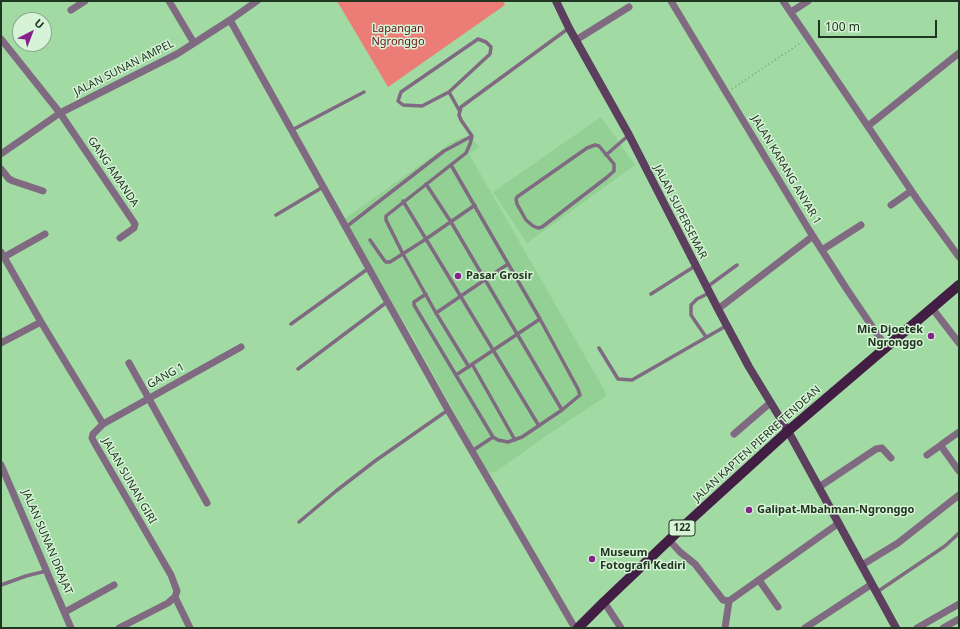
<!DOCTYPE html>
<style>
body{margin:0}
#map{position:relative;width:960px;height:629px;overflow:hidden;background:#a2daa4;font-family:"Noto Sans",sans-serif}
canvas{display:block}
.frame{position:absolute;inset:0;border:2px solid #203620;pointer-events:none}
.north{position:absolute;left:12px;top:12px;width:40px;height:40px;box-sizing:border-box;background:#d7f3d7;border:1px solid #8ea78e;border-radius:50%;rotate:42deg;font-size:11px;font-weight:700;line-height:16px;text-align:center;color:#203620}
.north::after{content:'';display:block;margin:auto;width:14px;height:18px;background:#86238d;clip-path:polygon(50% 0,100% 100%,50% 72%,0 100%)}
.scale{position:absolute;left:818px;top:20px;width:119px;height:18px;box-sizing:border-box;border:2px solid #203620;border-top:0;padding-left:5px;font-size:12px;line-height:14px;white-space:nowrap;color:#203620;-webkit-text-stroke:3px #d7f3d7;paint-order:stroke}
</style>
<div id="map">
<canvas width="960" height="629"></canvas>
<div class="frame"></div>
<div class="north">U</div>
<div class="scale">100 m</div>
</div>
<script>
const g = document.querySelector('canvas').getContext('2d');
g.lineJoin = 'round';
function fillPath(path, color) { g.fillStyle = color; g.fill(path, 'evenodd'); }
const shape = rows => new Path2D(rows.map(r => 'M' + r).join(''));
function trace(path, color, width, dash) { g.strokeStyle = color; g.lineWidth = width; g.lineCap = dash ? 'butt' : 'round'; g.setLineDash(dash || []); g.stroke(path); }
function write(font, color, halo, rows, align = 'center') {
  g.font = font + ' "Noto Sans",sans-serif'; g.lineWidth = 3; g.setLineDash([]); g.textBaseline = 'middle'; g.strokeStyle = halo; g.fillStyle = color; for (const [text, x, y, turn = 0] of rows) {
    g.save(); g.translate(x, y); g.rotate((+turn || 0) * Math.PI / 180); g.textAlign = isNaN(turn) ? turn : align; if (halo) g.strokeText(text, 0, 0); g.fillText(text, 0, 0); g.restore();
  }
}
fillPath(shape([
 [601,117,635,165,527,243,493,192],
 [470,136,479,147,469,154,606,393,605,397,543,438,497,471,491,473,486,469,410,332,343,220,455,140]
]), '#92d094');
fillPath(shape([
 [337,1,503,1,505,5,388,87]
]), '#ec7d76');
trace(shape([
 [732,89,802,42]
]), '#719c72', 1.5, [1, 3]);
trace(shape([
 [478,39,486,42,491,47,490,54,449,92,422,106,403,105,398,101,401,92,478,39],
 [449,92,459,110],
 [292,130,364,92],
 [595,145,599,146,614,164,614,171,606,178,542,227,538,228,533,226,526,220,517,204,516,199,517,197,587,148,595,145],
 [606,155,629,135],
 [426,184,451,222,562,410],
 [403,201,539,426],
 [276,215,323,187],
 [346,227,444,151,472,136,461,120,459,115,461,107,569,28],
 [370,240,384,260,386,262,390,262,426,239,475,205],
 [707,287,737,265],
 [426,294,414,302,414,305,493,437,498,440,508,442,522,437,562,410,580,395,578,389,540,319,451,165],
 [651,294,695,266],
 [436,313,508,264],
 [291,324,369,268],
 [706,337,691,315,691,305,697,299,709,293],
 [599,348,618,379,632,380,726,326],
 [472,364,515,440],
 [469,367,436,313,403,254,386,220,386,216,466,153,470,144,472,136],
 [298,369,387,302],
 [456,375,540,319],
 [472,451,493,437],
 [299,522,336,491,375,461,448,410],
 [1,585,26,576,46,571],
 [877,592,945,546,959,533]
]), '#806a81', 3.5);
trace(shape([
 [169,1,194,43],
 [671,1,809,230,846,288,886,347],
 [783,1,919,202,959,257],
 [71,10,85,1],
 [791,12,808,1],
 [230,20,448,410,575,628],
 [1,39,60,113,135,224,134,228,120,238],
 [576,40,629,7],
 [868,126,959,53],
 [1,154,60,113,177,54,230,20,257,1],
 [1,169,9,179,13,181,43,191],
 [891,205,911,191],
 [822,250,861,225],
 [1,252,41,322,103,424],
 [4,257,45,234],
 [932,308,959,343],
 [718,309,813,236],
 [1,343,41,322],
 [129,363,207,503],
 [959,432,942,444,941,446,959,471],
 [734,434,770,403],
 [927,455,941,445],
 [1,465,71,628],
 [819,487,876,449,882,448,891,458],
 [669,540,680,552,695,564,723,600,729,601,839,523],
 [862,565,898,543,959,495],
 [759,580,778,607],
 [175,597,190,628],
 [604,602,621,628],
 [65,612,114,585],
 [119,628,168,603,175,597,177,591,171,575,94,442,92,438,93,434,103,424,241,347],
 [725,628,729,601],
 [805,628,872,584],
 [917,628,959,604],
 [943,628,959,619]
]), '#806a81', 7);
trace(shape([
 [556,1,569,28,629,135,718,309,749,367,788,431,896,628]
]), '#5c3e5e', 8);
trace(shape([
 [578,628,604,602,687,523,788,431,959,285]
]), '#421e44', 10);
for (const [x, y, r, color] of [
 [458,276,4,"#86238d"],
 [931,336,4,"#86238d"],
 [749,510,4,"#86238d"],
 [592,559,4,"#86238d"]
]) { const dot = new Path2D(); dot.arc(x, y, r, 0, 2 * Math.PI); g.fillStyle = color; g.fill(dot); trace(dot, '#d7f3d7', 1.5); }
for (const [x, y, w] of [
 [682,528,26]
]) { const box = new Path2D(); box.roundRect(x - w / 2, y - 8, w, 16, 3); g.fillStyle = '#d7f3d7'; g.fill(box); trace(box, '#203620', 1); }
write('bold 10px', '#203620', null, [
 ["122",682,528]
]);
write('11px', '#641012', '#d7f3d7', [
 ["Lapangan",398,29],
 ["Ngronggo",398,42]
]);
write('11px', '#203620', '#d7f3d7', [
 ["JALAN SUNAN AMPEL",124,68,-27],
 ["JALAN KARANG ANYAR 1",786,170,59],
 ["GANG AMANDA",113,172,56],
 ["JALAN SUPERSEMAR",680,212,63],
 ["GANG 1",166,376,-29],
 ["JALAN KAPTEN PIERRE TENDEAN",757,444,-42],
 ["JALAN SUNAN GIRI",129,481,60],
 ["JALAN SUNAN DRAJAT",47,542,67]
]);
write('bold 11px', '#203620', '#d7f3d7', [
 ["Pasar Grosir",466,276],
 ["Mie Djoetek",923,330,"right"],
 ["Ngronggo",923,343,"right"],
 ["Galipat-Mbahman-Ngronggo",757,510],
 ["Museum",600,553],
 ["Fotografi Kediri",600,566]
], 'left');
</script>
